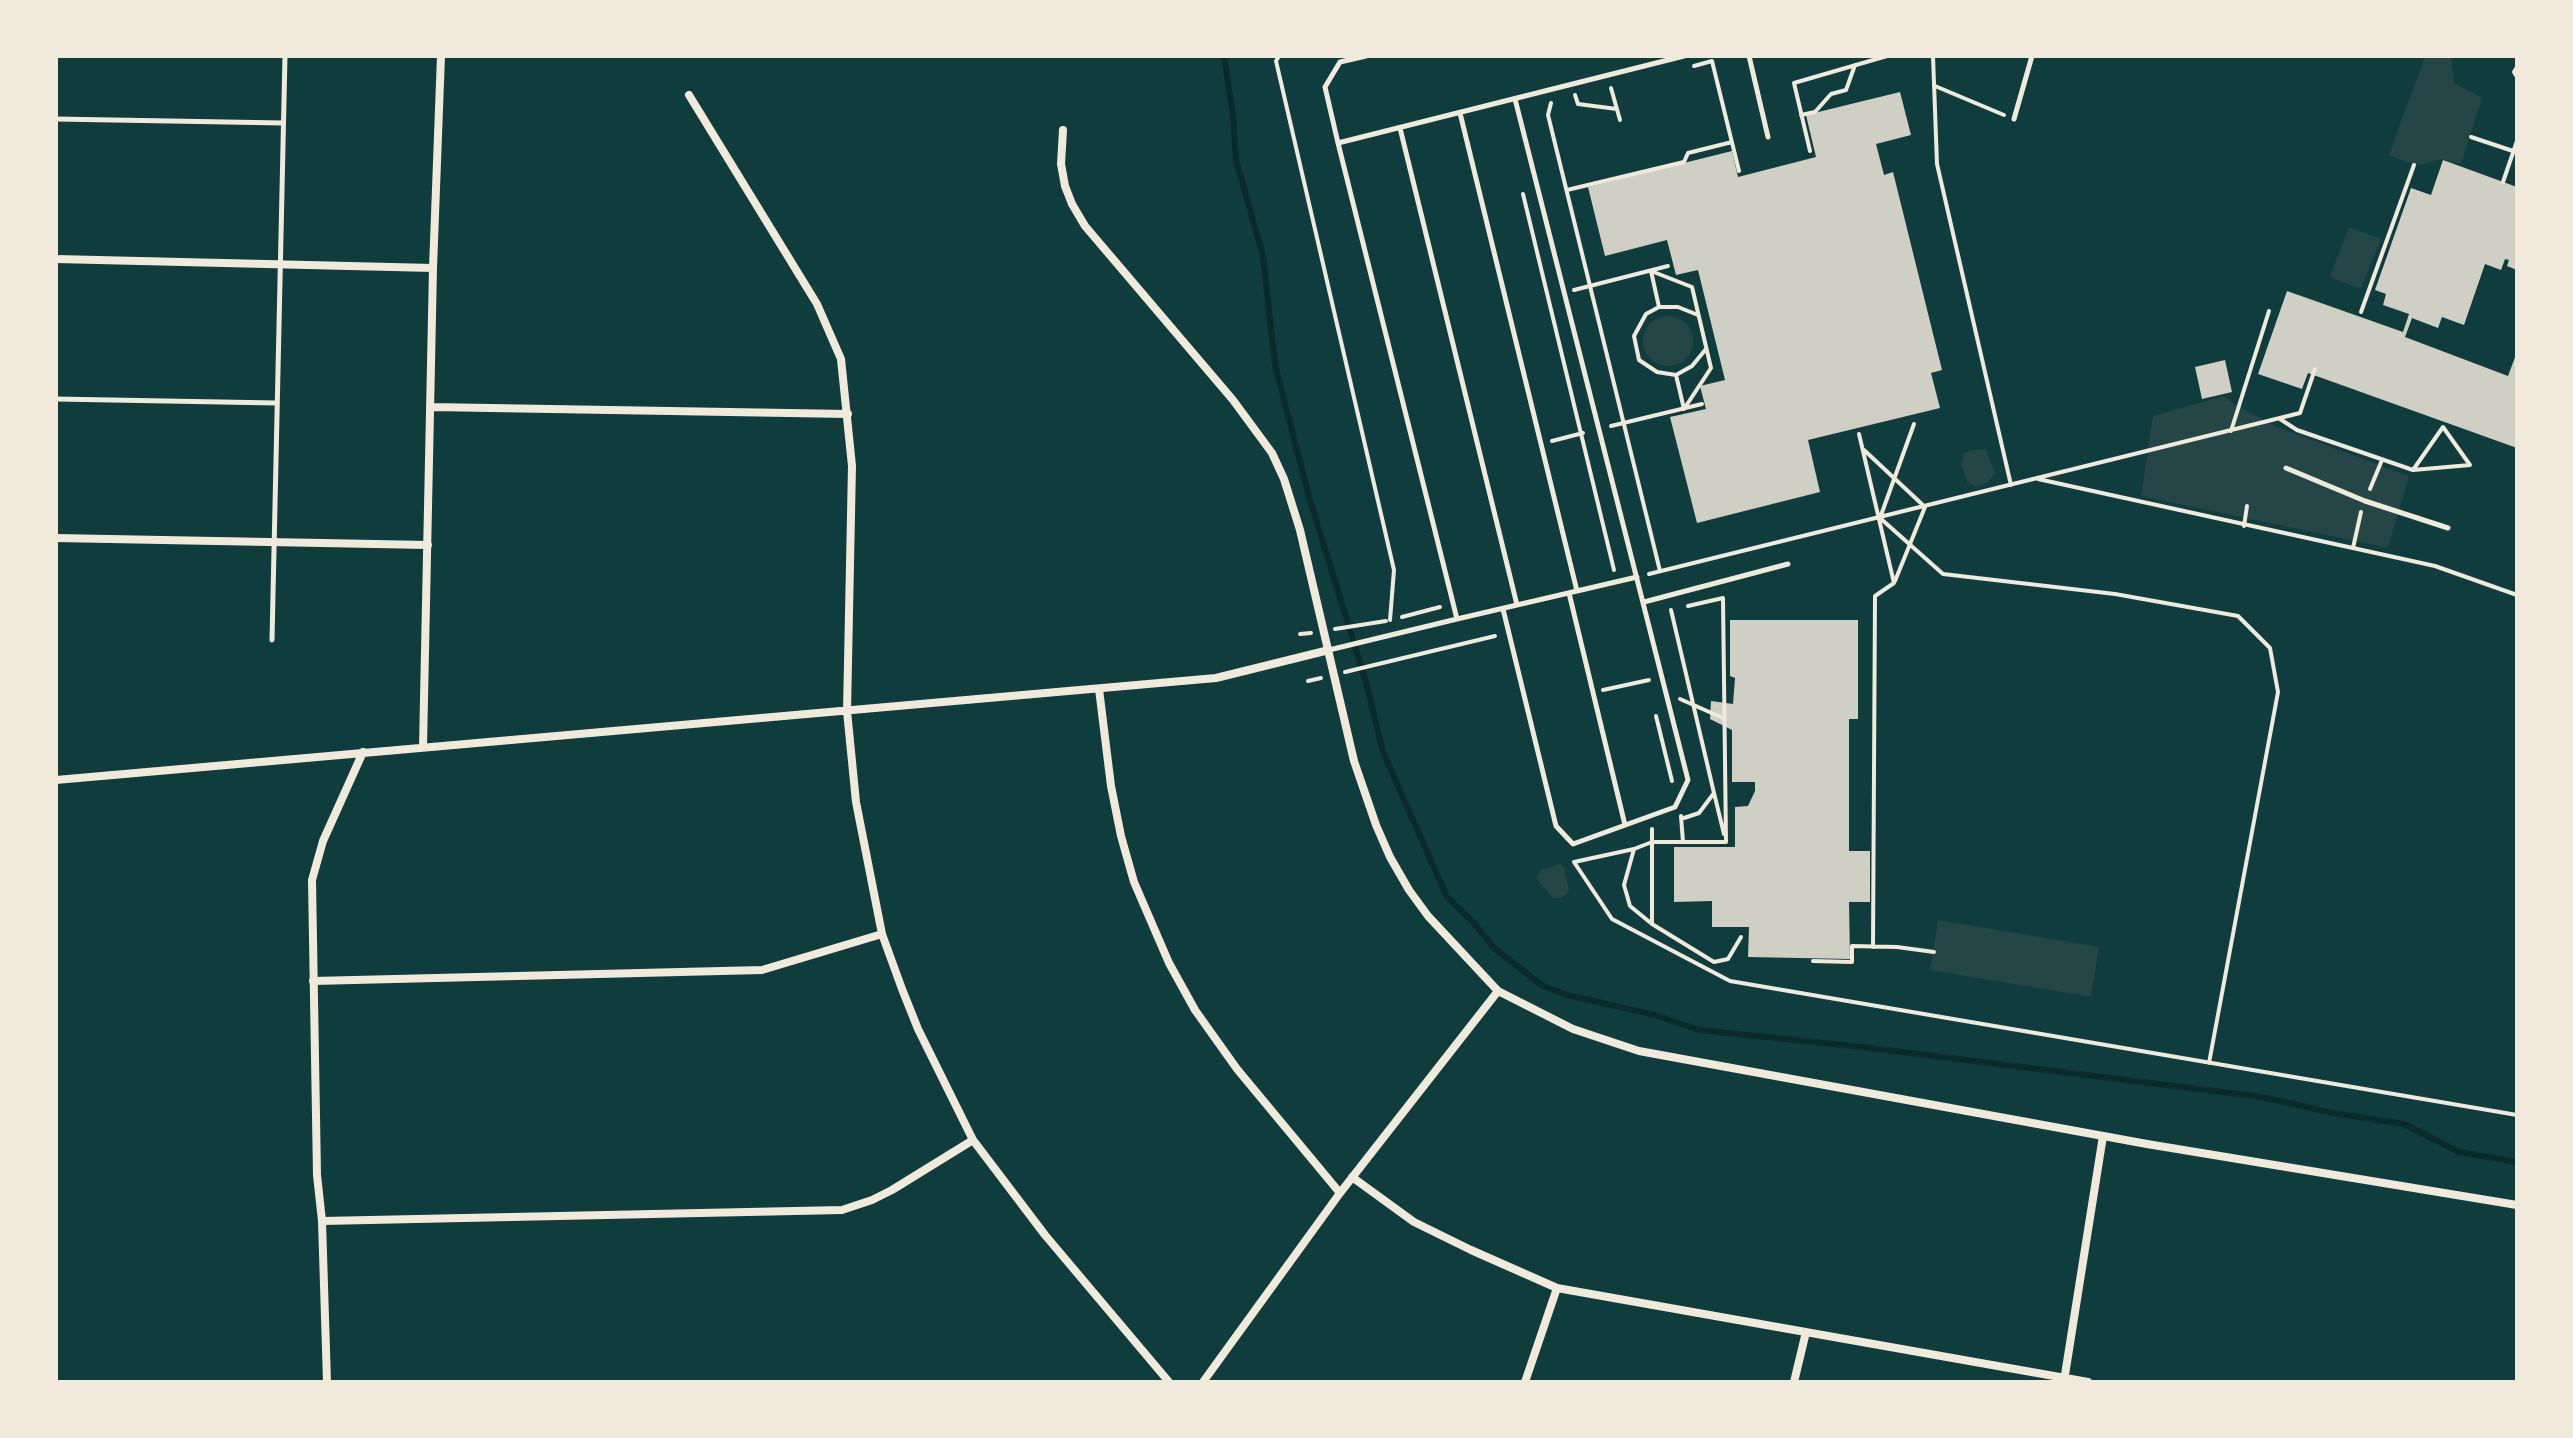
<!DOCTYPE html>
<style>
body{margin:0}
#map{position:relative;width:2573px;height:1438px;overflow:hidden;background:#0f3d3e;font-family:"Source Serif 4",serif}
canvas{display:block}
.frame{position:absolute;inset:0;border:58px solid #f1e9da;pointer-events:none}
</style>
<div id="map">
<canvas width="2573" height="1438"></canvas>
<div class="frame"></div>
</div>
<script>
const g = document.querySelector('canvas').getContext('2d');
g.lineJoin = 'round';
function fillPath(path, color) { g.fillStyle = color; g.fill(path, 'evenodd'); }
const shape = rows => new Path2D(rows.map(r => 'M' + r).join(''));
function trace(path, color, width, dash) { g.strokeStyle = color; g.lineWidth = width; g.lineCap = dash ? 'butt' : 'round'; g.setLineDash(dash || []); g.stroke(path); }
fillPath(shape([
 [2425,56,2451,56,2454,83,2482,98,2461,164,2442,159,2417,166,2389,155],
 [2349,227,2381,239,2361,289,2330,277],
 '1643 341a25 25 0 1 1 50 0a25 25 0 1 1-50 0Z',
 [2224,396,2234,404,2277,427,2409,476,2388,548,2141,496,2153,416],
 [1986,449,1995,473,1988,482,1976,487,1967,482,1961,464,1963,454,1970,450],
 [1560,864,1565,869,1569,892,1561,898,1553,898,1536,878,1541,870],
 [1938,920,2099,947,2091,997,1930,970]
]), '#244646');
trace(shape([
 [1224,56,1233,115,1236,160,1263,256,1275,365,1309,497,1366,682,1383,752,1447,897,1473,922,1495,949,1543,986,1567,995,1655,1015,1699,1030,1862,1047,2262,1097,2333,1113,2404,1124,2459,1152,2517,1162]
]), '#0a2a2b', 6);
fillPath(shape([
 [1900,92,1911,135,1876,144,1884,175,1893,172,1942,370,1931,373,1940,408,1808,440,1820,492,1697,523,1670,417,1706,409,1700,386,1725,380,1698,270,1676,275,1667,240,1605,256,1588,187,1732,151,1738,177,1816,157,1806,115],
 [2443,160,2517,187,2517,270,2507,266,2509,260,2505,259,2501,270,2485,264,2464,325,2442,317,2438,328,2412,318,2405,337,2508,376,2517,352,2517,448,2308,373,2302,389,2258,374,2287,291,2403,332,2409,314,2383,305,2386,294,2375,290,2411,188,2431,195],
 [2225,360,2232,392,2202,399,2195,367],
 [1730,620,1858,620,1858,719,1849,719,1849,851,1870,851,1870,902,1849,902,1850,959,1748,957,1749,927,1712,927,1712,901,1674,902,1674,847,1735,847,1735,807,1748,806,1755,791,1755,782,1732,782,1732,730,1710,719,1711,701,1733,704,1735,678,1730,676]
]), '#cfcfc3');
trace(shape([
 [1279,56,1276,61,1394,570,1390,620],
 [1933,56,1937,164,2011,485],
 [1694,66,1712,61,1739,171],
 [2517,67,2514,72,2517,77],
 [1935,86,2004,115],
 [1611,88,1620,120],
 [1575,95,1578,104,1617,109],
 [1551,103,1548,115,1660,571],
 [1801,115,1815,112,1831,94,1846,90,1855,65],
 [2471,137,2513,151],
 [1810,151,1794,83,1887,56],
 [2503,182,2517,141],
 [1567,190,1684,162,1688,153,1732,142],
 [1523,194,1614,570],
 [1651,271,1692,287,1711,368,1684,409],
 [1651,271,1659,307],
 [1574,290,1668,266],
 [2361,312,2414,165],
 [1698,315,1678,307,1659,307,1646,314,1634,336,1639,360,1657,372,1676,375,1692,366,1706,349],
 [1676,375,1684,409],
 [2280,419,2297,430,2413,470,2470,465,2443,427,2413,470],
 [1914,424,1880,518,1943,574,2115,594,2238,616,2270,648,2278,692,2209,1063],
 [1611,426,1702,404],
 [2231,431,2269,311],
 [1859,434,1894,583,1875,596,1873,947],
 [1552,441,1583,433],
 [1864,450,1925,507,1895,581],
 [2038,479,2435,566,2517,595],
 [2370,489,2382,460],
 [2244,526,2247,506],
 [2353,548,2361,512],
 [1649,574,2300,413,2315,369],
 [1688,606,1723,598,1726,842,1652,842,1634,849,1624,885,1630,906,1652,924,1714,962,1728,959,1741,937],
 [1671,610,1714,793,1699,813,1684,818],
 [1402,617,1440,607],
 [1335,629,1386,621],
 [1300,634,1311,633],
 [1345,672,1495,636],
 [1308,681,1321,678],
 [1603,690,1649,680],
 [1680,699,1723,718],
 [1656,716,1672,781],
 [1714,793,1724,834],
 [1681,816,1683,842],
 [1574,862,1612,919,1730,981,2517,1115],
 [1574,862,1634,849],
 [1652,924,1652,829],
 [1813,961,1852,962,1852,946,1897,947,1934,952]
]), '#f1e9da', 4);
trace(shape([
 [1749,56,1768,137],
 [1460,113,1577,591],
 [56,119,283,123],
 [2014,119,2032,56],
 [1400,128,1517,605],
 [1338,143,1325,87,1340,62,1366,56],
 [56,399,276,403],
 [2286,468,2365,501,2448,528],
 [1569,593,1625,825],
 [1644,602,1788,564],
 [1503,609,1556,826,1573,844,1675,807,1688,780,1515,99],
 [1457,619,1637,577],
 [272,640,285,56],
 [1329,650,1457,619,1338,143,1684,56]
]), '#f1e9da', 5);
trace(shape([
 [689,95,817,304,841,359,852,466,847,711,856,802,882,934,902,989,918,1029,973,1140,1045,1235,1169,1382],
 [1063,130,1061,164,1065,186,1072,204,1085,226,1233,400,1272,453,1284,479,1300,530,1354,761,1376,825,1390,857,1409,890,1428,916,1498,991,1573,1029,1639,1051,2147,1144,2517,1205],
 [56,259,433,268],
 [431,407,848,414],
 [56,538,428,545],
 [1099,689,1111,786,1121,836,1134,882,1169,963,1195,1010,1237,1069,1340,1193],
 [423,747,433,268,441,56],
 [56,780,1216,678,1329,650],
 [313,981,762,970,882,934],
 [1352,1177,1414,1222,1471,1250,1557,1288,2088,1382],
 [322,1221,842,1210,872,1200,892,1190,973,1140],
 [2064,1381,2103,1136],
 [327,1382,322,1221,317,1175,312,880,323,841,363,752],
 [1203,1382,1340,1193,1498,991],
 [1525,1382,1557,1288],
 [1794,1382,1806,1332]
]), '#f1e9da', 8);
</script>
